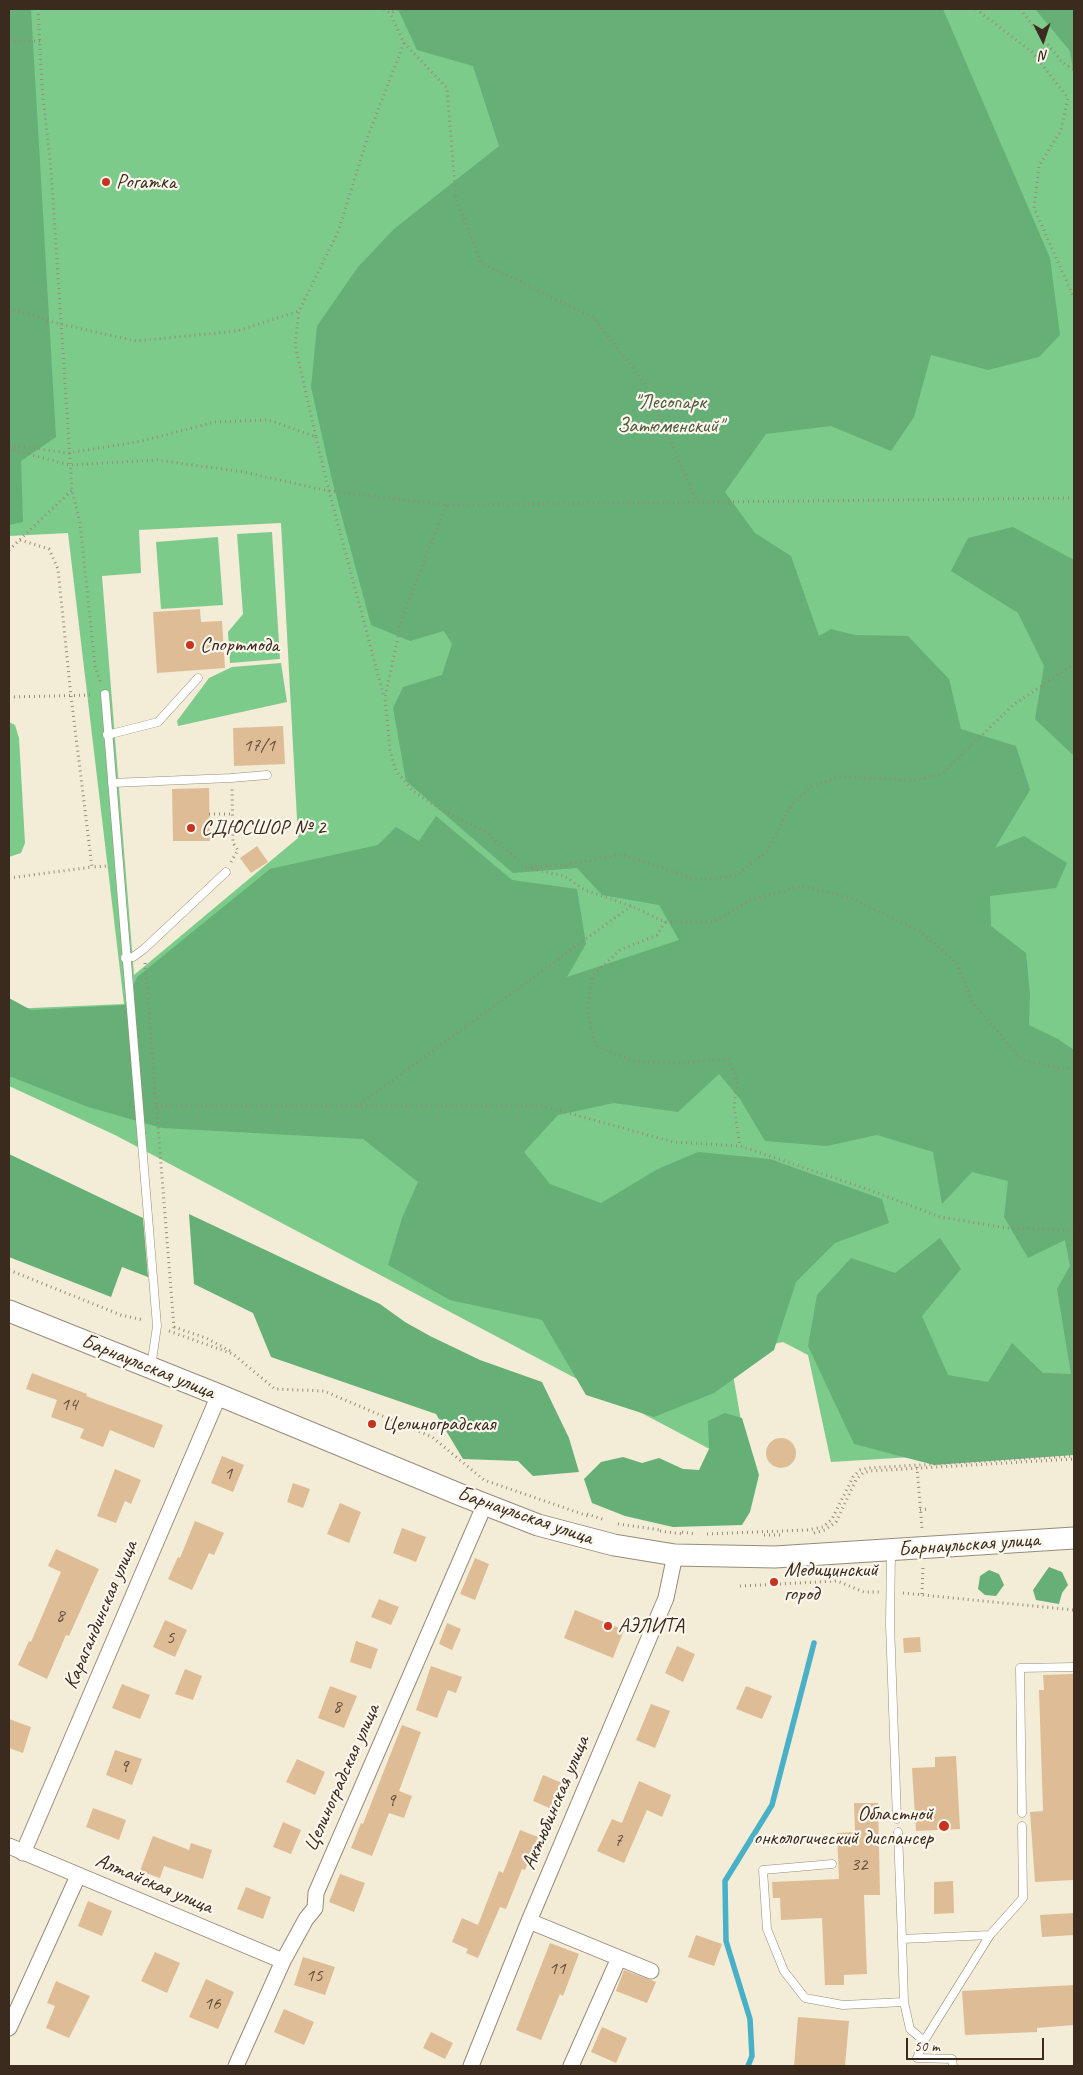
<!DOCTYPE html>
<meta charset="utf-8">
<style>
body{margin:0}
#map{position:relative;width:1083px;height:2075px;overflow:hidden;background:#f3ecd6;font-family:Caveat,sans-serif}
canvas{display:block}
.frame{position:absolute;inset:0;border:10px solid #3b2a1e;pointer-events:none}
.north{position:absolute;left:1018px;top:15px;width:50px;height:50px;-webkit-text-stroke:4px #fbf7ec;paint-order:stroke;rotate:176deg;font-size:14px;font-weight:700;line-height:20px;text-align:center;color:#3b2a1e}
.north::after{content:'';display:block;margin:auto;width:18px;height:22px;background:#3b2a1e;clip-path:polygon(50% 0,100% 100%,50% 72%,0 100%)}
.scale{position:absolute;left:906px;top:2038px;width:138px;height:22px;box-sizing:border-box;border:2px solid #3b2a1e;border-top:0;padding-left:6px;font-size:15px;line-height:18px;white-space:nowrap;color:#3b2a1e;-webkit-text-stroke:4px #fbf7ec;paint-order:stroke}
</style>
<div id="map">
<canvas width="1083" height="2075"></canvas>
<div class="frame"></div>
<div class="north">N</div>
<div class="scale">50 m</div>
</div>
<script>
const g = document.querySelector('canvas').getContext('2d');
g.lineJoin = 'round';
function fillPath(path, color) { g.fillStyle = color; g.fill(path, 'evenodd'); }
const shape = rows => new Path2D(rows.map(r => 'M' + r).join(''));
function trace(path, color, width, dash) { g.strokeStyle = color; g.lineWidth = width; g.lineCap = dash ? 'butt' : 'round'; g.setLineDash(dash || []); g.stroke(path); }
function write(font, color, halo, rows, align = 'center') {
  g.font = font + ' Caveat,sans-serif'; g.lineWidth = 4.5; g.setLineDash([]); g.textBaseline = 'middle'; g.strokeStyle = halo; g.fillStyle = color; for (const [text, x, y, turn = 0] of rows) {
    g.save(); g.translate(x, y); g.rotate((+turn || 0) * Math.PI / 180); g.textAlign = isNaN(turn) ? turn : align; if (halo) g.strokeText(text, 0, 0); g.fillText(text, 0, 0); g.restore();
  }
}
fillPath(shape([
 [9,9,1074,9,1074,1447,831,1462,808,1355,783,1342,750,1349,732,1369,747,1455,721,1455,115,1135,9,1086,9,1009,124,1004,68,533,9,536],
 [281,523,298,838,134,975,102,576,141,573,139,530],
 [272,532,280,659,230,663,228,632,243,614,237,534],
 [218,537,223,605,161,609,156,542],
 [281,663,287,702,178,726,177,721,209,678,232,667],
 [9,722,15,725,19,738,25,843,21,853,9,857]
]), '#7dcb8b');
fillPath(shape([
 [9,9,31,9,56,437,21,461,23,522,9,525],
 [398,9,943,9,1050,258,1060,335,1039,357,988,370,931,355,914,417,891,451,831,426,766,434,725,492,755,533,791,556,819,636,831,629,855,635,908,636,949,679,961,729,1016,746,1030,790,995,848,1024,836,1067,863,1056,888,990,896,991,926,1026,953,1030,994,1029,1025,1058,1039,1074,1050,1074,1455,934,1465,854,1444,808,1346,817,1295,851,1258,895,1273,940,1238,961,1269,922,1316,948,1375,988,1382,1012,1343,1043,1373,1071,1374,1057,1289,1070,1266,1065,1240,1028,1258,1004,1217,1008,1181,972,1172,942,1204,933,1152,877,1135,827,1146,765,1141,740,1099,719,1074,678,1112,614,1103,558,1115,524,1152,550,1184,601,1203,658,1169,698,1152,770,1159,882,1199,889,1223,835,1243,796,1282,774,1350,714,1393,654,1417,586,1395,542,1320,450,1300,388,1265,402,1218,418,1182,363,1139,162,1128,88,1107,9,1076,9,998,31,1010,125,1005,137,977,270,869,378,845,396,827,419,841,436,816,512,880,577,889,586,944,567,977,679,940,659,905,602,895,577,868,513,873,406,781,393,708,403,687,442,675,452,644,444,631,410,641,371,625,332,480,311,387,317,326,358,267,394,229,499,146,473,66,417,50],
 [1035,9,1074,9,1074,76,1070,51],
 [1013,527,1074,560,1074,756,1035,719,1044,666,1018,613,951,571,968,538],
 [9,1154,143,1218,148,1277,122,1267,111,1297,9,1257],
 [189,1214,380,1304,405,1322,430,1336,480,1360,542,1382,569,1438,579,1472,533,1476,518,1461,463,1459,436,1414,271,1357,253,1313,194,1284],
 [725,1413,742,1418,759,1475,750,1512,742,1525,673,1527,625,1516,592,1503,584,1479,601,1462,623,1457,642,1463,659,1458,683,1469,699,1470,709,1449,708,1421],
 [1049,1567,1062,1572,1068,1585,1062,1593,1059,1604,1036,1600,1033,1590],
 [989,1570,999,1574,1004,1585,996,1596,985,1595,978,1589,980,1576]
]), '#66af77');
trace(shape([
 [748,2066,752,2056,750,2019,726,1941,725,1881,772,1805,814,1643]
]), '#48b1c7', 5.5);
fillPath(shape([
 [200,609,201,622,222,621,225,668,157,673,153,612],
 [283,726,285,764,234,766,233,728],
 [209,788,210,841,173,841,172,789],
 [257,846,268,862,251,873,240,858],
 [32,1373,87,1394,86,1396,163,1425,154,1448,110,1430,103,1447,80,1438,84,1429,51,1417,57,1400,26,1389],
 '766 1453a15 15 0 1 1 30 0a15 15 0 1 1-30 0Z',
 [222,1456,244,1465,233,1492,211,1483],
 [115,1469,141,1480,131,1504,125,1501,116,1523,97,1516],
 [293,1483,310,1489,303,1508,287,1502],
 [340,1503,361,1512,349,1543,327,1534],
 [195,1521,224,1533,214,1555,209,1553,192,1590,168,1579,178,1557,180,1558],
 [402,1528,426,1537,416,1562,393,1553],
 [56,1549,99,1569,69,1636,66,1635,47,1679,18,1665,29,1641,31,1642,61,1572,48,1566],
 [475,1558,489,1564,475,1600,460,1594],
 [379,1599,399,1607,391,1625,371,1617],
 [575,1610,624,1630,613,1658,564,1638],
 [165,1620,187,1630,175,1657,153,1647],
 [447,1623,461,1629,452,1650,439,1644],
 [920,1637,921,1652,904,1653,903,1638],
 [356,1641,378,1649,371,1669,350,1662],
 [677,1646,695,1654,683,1682,665,1673],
 [431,1666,462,1677,456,1693,448,1690,437,1718,416,1710],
 [185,1669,202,1676,193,1700,175,1694],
 [1074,1674,1074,1880,1035,1882,1030,1812,1043,1811,1039,1690,1044,1690,1043,1675],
 [122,1684,150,1695,140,1719,112,1708],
 [330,1686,357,1696,344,1728,318,1718],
 [746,1686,772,1696,762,1719,736,1709],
 [651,1704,670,1711,655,1748,636,1740],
 [9,1719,31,1727,23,1753,9,1748],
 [402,1725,421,1732,399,1791,412,1796,404,1818,389,1813,372,1856,351,1848,361,1823,363,1824],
 [115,1750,142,1759,132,1785,106,1775],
 [956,1756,960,1829,916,1831,912,1768,935,1767,935,1757],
 [297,1759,325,1772,315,1795,286,1782],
 [543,1775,562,1783,552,1809,533,1801],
 [639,1781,671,1795,662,1817,647,1810,624,1863,597,1851,612,1819,622,1823],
 [854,1803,878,1803,880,1895,864,1895,867,1974,844,1975,844,1985,825,1985,822,1918,781,1920,780,1898,773,1898,772,1882,839,1879,837,1833,855,1832],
 [93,1808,126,1820,119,1840,86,1827],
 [283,1822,301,1830,291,1854,273,1847],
 [520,1830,538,1837,525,1870,522,1869,506,1909,500,1907,478,1958,466,1953,468,1949,452,1942,462,1918,478,1925,499,1871,503,1873],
 [153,1836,189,1850,191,1843,212,1850,203,1879,164,1866,160,1878,140,1871],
 [340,1874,365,1883,354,1912,329,1902],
 [953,1881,954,1913,934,1914,934,1882],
 [246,1887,271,1897,263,1919,237,1909],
 [88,1901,112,1911,102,1936,78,1926],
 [1074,1913,1074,1935,1042,1937,1040,1915],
 [696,1935,722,1944,714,1966,688,1957],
 [550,1943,579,1954,563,1996,560,1994,541,2040,516,2030],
 [155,1952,180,1963,167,1993,141,1981],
 [303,1957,335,1967,325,1995,294,1985],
 [624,1970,656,1982,647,2003,616,1991],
 [206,1979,234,1992,218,2029,189,2017],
 [56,1981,90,1996,69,2038,46,2028,55,2006,47,2003],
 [1074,1985,1074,2025,1037,2028,1037,2032,965,2035,962,1991],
 [284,2009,314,2022,304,2045,274,2032],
 [798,2017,849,2021,845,2066,794,2066],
 [602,2027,627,2038,616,2063,591,2052],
 [431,2032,453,2043,445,2059,423,2048]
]), '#debd96');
const lane = shape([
 [105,694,157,1326,151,1367],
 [107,735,158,722,198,678],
 [112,783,231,778,267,775],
 [125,958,133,957,144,949,226,872],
 [891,1551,890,1624,897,1819],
 [1022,1813,1020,1668,1074,1667],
 [898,1832,902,1939],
 [832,1864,763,1870,767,1929,784,1971,805,1998,843,2005,904,2002,902,1939,990,1935,924,2041,917,2058,952,2059,953,2066],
 [990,1935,1023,1898,1022,1826],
 [904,2002,910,2029,924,2041]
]);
const street = shape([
 [9,1846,283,1961],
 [23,1853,219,1395],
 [529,1921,651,1971],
 [9,2028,78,1876],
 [236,2066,283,1961,306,1919,315,1908,316,1893,485,1504],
 [471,2066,529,1921,666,1598,675,1555],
 [571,2066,619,1958]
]);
const secondary = shape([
 [9,1311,219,1395,461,1495,538,1525,614,1545,675,1555,775,1557,1074,1538]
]);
trace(lane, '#978b7a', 9);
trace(street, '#978b7a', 17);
trace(secondary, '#978b7a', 23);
trace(shape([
 [38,9,42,87,51,169,72,490,80,523,95,666,101,684],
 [384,9,390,13,399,9],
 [976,9,1032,52,1068,98,1061,130,1039,166,1034,208,1074,298],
 [1020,9,1062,62,1074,70],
 [9,41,40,41],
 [404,43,447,88,456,200,482,263,594,318,645,384,697,502],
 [9,308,60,324,136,341,237,331,299,311],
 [316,437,329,491,384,697],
 [9,445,69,453,142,441,215,422,269,420,316,437,295,345,299,311,338,232,368,136,404,43,390,13],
 [9,449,70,465,157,460,244,472,329,491,446,505,1074,498],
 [446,505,402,618,385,698,390,750,396,771,413,791,440,809,484,831,526,867,567,865,621,854,698,880,736,876,766,852,792,804,812,786,839,777,915,780,942,774,1013,705,1074,664],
 [20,540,49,549,58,569,71,696,92,867,107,866],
 [9,550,72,490],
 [9,697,93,695],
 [209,814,233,814],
 [231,862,238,850,233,843,232,789],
 [532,869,564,876,585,890,631,906,665,922,713,922,751,900,801,886,850,898,920,931,957,963,972,1002,1022,1060,1064,1069,1074,1068],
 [9,878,92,867],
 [665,922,657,935,620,950,593,975,587,1009,596,1046,633,1061,674,1063,728,1059,737,1080,734,1107,740,1146],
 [145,963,174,1328],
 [156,1106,543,1106,673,1142,740,1146,867,1189,940,1217,1007,1228,1074,1230],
 [356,1107,631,906],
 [9,1270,121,1315,143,1320],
 [174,1327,206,1338,232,1352],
 [169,1331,233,1354,275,1389,324,1391,432,1437,484,1480,588,1516],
 [917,1467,922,1528],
 [920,1510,927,1509],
 [587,1514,605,1520],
 [618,1524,661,1530],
 [660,1531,683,1534],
 [682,1532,696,1534],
 [814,1533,825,1530,836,1522,856,1480,863,1473,870,1471,1074,1459],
 [707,1534,807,1530,823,1527,832,1519,853,1477,860,1470,868,1468,1074,1456],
 [764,1535,781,1535],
 [740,1586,837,1581,864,1592,879,1592],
 [903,1593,1074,1610],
 [922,1594,923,1566]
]), '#978b7a', 3, [1, 4]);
trace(lane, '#fff', 8);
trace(street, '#fff', 15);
trace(secondary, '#fff', 21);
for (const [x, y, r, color] of [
 [106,182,5,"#c8321e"],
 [190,645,5,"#c8321e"],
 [191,828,5,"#c8321e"],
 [372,1424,5,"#c8321e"],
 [774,1582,5,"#c8321e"],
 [608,1626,5,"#c8321e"],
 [944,1826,6,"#c8321e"]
]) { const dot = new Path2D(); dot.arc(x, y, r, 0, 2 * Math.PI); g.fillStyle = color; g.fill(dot); trace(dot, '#fbf7ec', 2); }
write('19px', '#644f3c', null, [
 ["17/1",259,746],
 ["14",69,1405],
 ["1",228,1474],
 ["8",60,1616],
 ["5",170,1638],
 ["8",337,1707],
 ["9",124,1767],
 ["9",391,1801],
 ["7",618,1841],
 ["32",859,1865],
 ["11",557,1969],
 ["15",314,1976],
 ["16",212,2004]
]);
write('21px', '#3b2a1e', '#fbf7ec', [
 ["Рогатка",116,182],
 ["Спортмода",200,645],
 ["СДЮСШОР № 2",201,828],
 ["Целиноградская",382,1424],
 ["Медицинский",784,1570],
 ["город",784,1594],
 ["АЭЛИТА",618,1626],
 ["Областной",933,1814,"right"],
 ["онкологический диспансер",933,1838,"right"]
], 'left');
write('21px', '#4f5a3f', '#fbf7ec', [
 ["\"Лесопарк",670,402],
 ["Затюменский\"",670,426]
]);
write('21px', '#3b2a1e', '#fbf7ec', [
 ["Барнаульская улица",148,1367,22],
 ["Барнаульская улица",525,1516,19],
 ["Барнаульская улица",969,1545,-4],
 ["Карагандинская улица",101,1615,-67],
 ["Целиноградская улица",342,1778,-66],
 ["Актюбинская улица",556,1803,-67],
 ["Алтайская улица",154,1884,23]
]);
</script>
